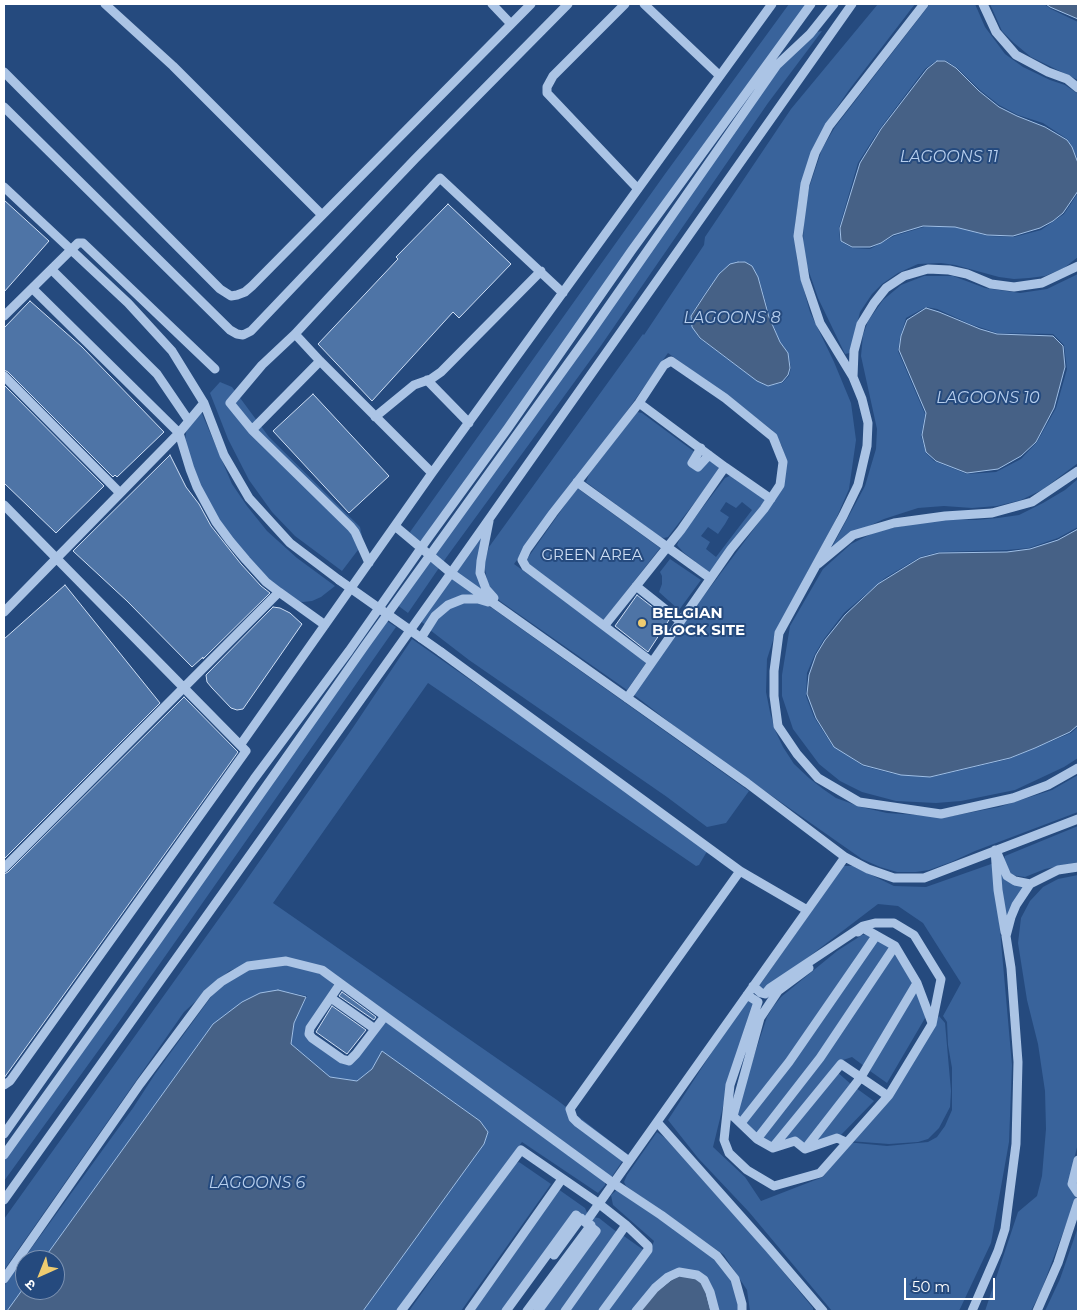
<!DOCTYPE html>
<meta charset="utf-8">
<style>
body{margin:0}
#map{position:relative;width:1082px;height:1315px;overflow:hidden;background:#254a7e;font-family:Montserrat,"Noto Sans Devanagari",sans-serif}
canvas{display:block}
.frame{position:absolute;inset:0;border:5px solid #fff;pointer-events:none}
.north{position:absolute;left:15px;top:1250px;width:50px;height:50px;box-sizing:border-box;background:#254a7e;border:1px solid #7c92b2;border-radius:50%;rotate:224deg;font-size:14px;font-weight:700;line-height:20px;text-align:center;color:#fff}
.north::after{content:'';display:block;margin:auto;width:18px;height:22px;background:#efcc70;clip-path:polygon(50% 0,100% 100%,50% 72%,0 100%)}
.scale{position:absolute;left:904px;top:1278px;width:91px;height:22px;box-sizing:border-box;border:2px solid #fff;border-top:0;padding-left:6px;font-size:15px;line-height:18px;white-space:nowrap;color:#fff;-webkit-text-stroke:4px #254a7e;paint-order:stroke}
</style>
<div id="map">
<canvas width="1082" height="1315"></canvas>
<div class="frame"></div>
<div class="north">उ</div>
<div class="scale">50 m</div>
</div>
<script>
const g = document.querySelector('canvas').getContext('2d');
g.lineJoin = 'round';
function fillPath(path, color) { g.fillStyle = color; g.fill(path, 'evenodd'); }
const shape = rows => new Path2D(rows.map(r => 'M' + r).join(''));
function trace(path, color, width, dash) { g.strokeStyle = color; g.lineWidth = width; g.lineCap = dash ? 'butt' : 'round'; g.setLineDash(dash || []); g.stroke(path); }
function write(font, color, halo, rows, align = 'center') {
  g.font = font + ' Montserrat,sans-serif'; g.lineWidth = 4; g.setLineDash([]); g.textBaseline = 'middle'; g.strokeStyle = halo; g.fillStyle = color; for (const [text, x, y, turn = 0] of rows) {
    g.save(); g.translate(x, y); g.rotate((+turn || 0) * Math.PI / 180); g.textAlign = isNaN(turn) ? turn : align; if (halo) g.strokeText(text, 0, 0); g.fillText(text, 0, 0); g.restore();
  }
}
fillPath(shape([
 [789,4,808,4,421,545,411,534,410,532,665,174],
 [878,4,915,4,849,90,825,125,813,148,799,196,795,225,796,246,797,260,802,283,810,312,834,362,851,403,856,440,849,489,836,519,776,631,767,659,766,692,770,712,775,730,783,747,794,764,809,778,823,789,836,798,861,807,887,813,947,817,999,807,1052,790,1078,775,1078,812,975,851,951,862,929,870,916,872,897,872,880,867,862,859,695,742,633,694,688,617,762,518,783,486,784,455,782,446,772,430,729,397,668,353,610,435,514,564,643,657,646,663,627,690,500,601,488,585,484,564,489,547,643,334,644,335,704,245,705,237,791,109],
 [738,261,745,262,752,266,759,279,770,317,780,342,788,353,791,368,789,376,782,383,768,386,757,381,699,338,692,326,691,315,703,296,719,274,730,264],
 [930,4,975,4,985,27,1005,54,1023,67,1050,80,1065,85,1078,94,1078,159,1067,139,1043,123,1018,115,999,105,980,90,956,67,945,60,936,61,925,69,879,130,858,163,839,228,840,241,852,248,870,249,894,236,924,227,955,227,988,236,1014,237,1041,230,1064,214,1078,193,1078,257,1064,268,1045,276,1029,278,1014,279,999,277,955,265,941,263,918,264,898,273,882,284,872,294,860,312,850,353,845,354,818,298,807,266,803,243,804,215,809,188,822,149,835,127],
 [990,4,1044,4,1051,9,1078,22,1078,80,1031,57,1014,43,1002,31],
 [822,31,768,103,600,347,443,562,433,554,778,65,812,33],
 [1078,274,1078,463,1042,490,1021,500,997,506,972,508,944,506,918,508,884,519,852,534,832,547,865,486,876,449,877,429,861,356,863,335,868,321,883,300,901,285,924,276,953,276,985,288,1020,293,1047,289],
 [926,307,937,309,970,324,997,333,1053,334,1064,345,1067,369,1056,408,1037,442,1021,459,996,472,967,474,934,461,926,453,921,436,925,414,898,351,900,338,906,318],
 [220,382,232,387,269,437,360,527,362,536,361,546,342,571,295,536,272,512,249,480,228,439,210,393],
 [200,409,232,484,247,506,267,531,297,558,335,586,321,597,312,601,303,602,295,601,288,597,241,553,198,487,185,440,187,427],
 [637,412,642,413,696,453,689,463,707,459,718,466,719,469,712,480,668,537,664,538,660,537,586,482,589,474],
 [732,475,769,500,711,574,683,552,677,545,681,536,725,478],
 [726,502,736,508,742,502,752,510,716,557,706,549,710,542,701,536,708,527,718,534,725,524,729,517,720,511],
 [1078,479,1078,527,1058,538,1029,548,1007,550,939,552,920,557,885,578,844,613,824,639,815,654,807,673,806,696,814,717,832,745,863,766,894,774,932,777,1009,759,1071,733,1078,727,1078,758,1064,767,1015,790,961,801,936,803,896,801,862,792,840,781,819,764,793,729,782,696,782,675,790,626,823,569,851,544,877,531,940,519,976,520,998,518,1019,515,1043,503,1065,490],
 [577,488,660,548,603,621,528,565,527,559],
 [483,527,480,549,485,593,455,574],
 [430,556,441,565,408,613,396,604],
 [670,559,701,580,679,610,659,592,662,584,662,576,660,572],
 [453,577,493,603,464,598,427,626,419,620],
 [462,603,480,603,492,608,749,791,726,823,707,827,667,797,469,660,430,630,442,614,450,608],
 [385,620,396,627,119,1022,4,1181,4,1156],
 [412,639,709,848,699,865,696,866,428,683,273,903,557,1100,627,1154,611,1178,341,982,286,957,245,965,229,971,184,1012,4,1270,4,1219,243,885,352,729],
 [1078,826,1078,862,1045,869,1025,877,1011,875,1004,859,1005,856],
 [997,854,1007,876,1029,884,1006,933],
 [994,863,1012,1065,1009,1142,991,1243,959,1311,832,1311,749,1212,698,1158,668,1120,747,998,756,1002,727,1090,713,1147,745,1177,761,1201,823,1177,844,1149,846,1142,887,1146,928,1142,937,1137,945,1126,952,1110,952,1068,948,1045,947,1022,943,1016,961,983,923,923,898,906,878,904,769,987,764,993,759,986,843,866,853,866,894,886,926,887],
 [1078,875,1078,1143,1068,1185,1076,1198,1041,1291,1031,1311,985,1311,1018,1212,1037,1196,1042,1176,1046,1129,1045,1091,1038,1044,1027,1000,1018,943,1021,918,1030,901,1043,887,1058,879],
 [869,934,871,936,837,988,741,1122,734,1116,767,1017,773,1007,781,997,837,951,862,935],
 [876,939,890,948,818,1058,757,1137,742,1123],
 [893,952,914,984,864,1066,852,1057,840,1061,773,1146,758,1138],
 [279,963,312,970,326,977,334,985,308,1031,347,1062,386,1022,605,1181,605,1185,598,1193,522,1142,399,1311,363,1311,484,1144,488,1132,480,1121,383,1052,372,1069,357,1081,330,1077,291,1044,294,1023,307,996,278,990,213,1024,43,1260,25,1260,25,1286,7,1311,4,1311,4,1286,133,1108,155,1074,216,990,246,970],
 [916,986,928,1013,887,1083,870,1071,889,1032],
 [939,1016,945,1023,951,1091,950,1107,939,1128,928,1139,918,1142,889,1144,849,1141,888,1099],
 [836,1071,853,1086,806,1146,795,1140,775,1146],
 [856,1088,874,1101,840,1136,809,1146],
 [657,1132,665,1138,762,1246,813,1308,813,1311,750,1311,747,1290,724,1255,626,1186,624,1182,627,1175],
 [519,1162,551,1184,461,1311,409,1311,478,1214,514,1164],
 [558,1189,585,1208,588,1215,585,1219,576,1212,502,1311,473,1311],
 [618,1189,717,1258,735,1285,740,1311,605,1311,650,1251,654,1241,613,1205,611,1195],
 [591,1217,599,1218,618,1233,562,1311,540,1311],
 [1078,1227,1078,1311,1045,1311,1060,1279],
 [621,1234,645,1251,601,1311,567,1311]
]), '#39639b');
const water = shape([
 [1046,4,1078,4,1078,19,1050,7,1046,4],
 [937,61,945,61,956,68,979,91,999,107,1017,116,1045,127,1067,140,1072,147,1078,163,1078,191,1063,213,1053,221,1040,228,1013,236,987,235,955,227,923,226,893,235,881,243,870,247,852,247,841,241,840,228,860,163,881,129,927,69,937,61],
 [738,262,745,262,752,266,758,277,769,317,780,342,788,353,790,368,788,375,782,382,768,386,757,381,700,338,692,327,691,316,704,296,719,274,730,264,738,262],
 [926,308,939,312,980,329,997,334,1053,336,1063,346,1065,367,1054,408,1036,442,1021,456,998,469,967,473,936,461,926,452,922,435,926,413,899,350,901,336,907,320,926,308],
 [1078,529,1078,725,1070,732,1035,748,1010,758,930,777,901,775,863,765,834,747,816,718,807,694,809,675,816,655,825,640,845,615,878,584,920,558,939,553,1007,552,1030,549,1058,540,1078,529],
 [278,990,306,997,294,1023,291,1044,330,1077,357,1081,372,1069,382,1051,480,1121,488,1132,484,1144,363,1311,7,1311,25,1286,25,1290,55,1290,55,1260,43,1260,213,1024,242,1002,260,993,278,990],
 [679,1274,700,1280,705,1288,711,1311,637,1311,645,1300,679,1274]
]);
fillPath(water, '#466186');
trace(water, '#9fbfe6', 1);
const building = shape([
 [4,200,49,241,4,292,4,200],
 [448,204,511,264,459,318,453,312,372,401,318,344,398,259,396,257,448,204],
 [30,301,82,347,164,432,117,477,115,475,113,477,8,372,4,370,4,328,30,301],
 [4,385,104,486,56,533,4,483,4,385],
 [313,394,389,476,349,513,273,431,313,394],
 [170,455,186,487,199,504,211,526,241,564,261,586,270,593,203,659,203,657,192,667,127,601,73,551,170,455],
 [65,585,160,703,4,859,4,639,65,585],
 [637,595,669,620,648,652,615,626,637,595],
 [273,607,280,608,290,613,302,624,243,709,237,710,231,708,212,688,207,682,206,675,273,607],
 [184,697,238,752,4,1078,4,874,8,872,184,697],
 [342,992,376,1017,374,1020,339,996,342,992],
 [332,1006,366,1030,347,1054,316,1032,332,1006]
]);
fillPath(building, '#4e74a6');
trace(building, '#cedef4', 1);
trace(shape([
 [105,4,173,66,322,215],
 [492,4,511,24],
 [625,4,553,76,547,87,547,93,638,189],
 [644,4,720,76],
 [983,4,996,32,1016,55,1048,72,1067,79,1078,88],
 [4,72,220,289,231,296,237,295,245,292,252,286,531,4],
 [4,107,230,330,237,334,243,335,251,331,415,159,568,4],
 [4,187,128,303,172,351,204,403,224,455,249,498,290,543,339,580],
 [1078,266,1042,283,1014,287,991,284,967,274,949,270,928,269,904,276,886,288,874,303,861,324,854,351,853,377,862,399,868,423,867,446,858,485,843,516,779,633,774,671,774,696,778,726,797,754,818,778,859,802,941,814,1013,798,1048,785,1078,768],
 [52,270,157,374,189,421],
 [33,289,179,433,190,469,197,487,216,522,230,541,246,560,266,582,279,592],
 [4,316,78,243,83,243,215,369],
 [295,334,320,361,432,473],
 [4,376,120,493],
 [853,377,820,323,805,279,798,236,805,184,815,153,829,126,924,4],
 [427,380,469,423],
 [375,417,414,385,431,379,441,372,541,271],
 [252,430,320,361],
 [701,448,692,463,698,467,709,455],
 [725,467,771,499],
 [577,482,710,578],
 [4,505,246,751,10,1081,4,1085],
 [489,521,481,561,480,573,486,589,494,598],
 [395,526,451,573,747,783,845,857,868,869,894,878,924,878,1078,819],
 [369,563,355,532,351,527,252,430,230,403,262,365,295,334,440,178,563,293],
 [818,564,853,535,894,523,945,516,992,513,1032,502,1078,471],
 [636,586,680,621],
 [4,612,179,433,204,403],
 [605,625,681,530,725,467,639,403],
 [421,638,435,616,448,605,463,599,478,599,488,602],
 [441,652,740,871,807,910],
 [627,698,632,691,731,549,764,509,780,485,783,462,773,437,725,398,671,361,664,365,639,403,553,513,527,549,522,560,526,567,652,662],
 [241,744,432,473,772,4],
 [995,850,998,890,1005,932],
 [998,855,1007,876,1015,881,1030,884],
 [4,868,279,592,325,625],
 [858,932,863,928,895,946,917,983,932,1023],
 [809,968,778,991,760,1018,733,1116,757,1139,773,1148,795,1141,805,1149,837,1138,846,1142],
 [340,984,310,1028,309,1034,312,1038,342,1059,349,1061,356,1054,385,1016],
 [747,995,758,1002,730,1085,724,1140,729,1153,747,1170,774,1186,820,1173,889,1095,932,1024,941,979,914,935,894,923,875,923,863,926,770,988,765,994,761,993,753,986],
 [331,998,375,1029],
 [657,1122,769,1248,823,1311],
 [741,1123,789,1062,876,936],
 [4,1134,254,779,349,651,426,541,508,428,632,250,811,4],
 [757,1139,820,1058,895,946],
 [773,1147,841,1064,888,1096],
 [805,1149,861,1077,917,983],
 [4,1155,155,944,366,644,590,333,777,65,810,34,834,4],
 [1078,1160,1072,1184,1078,1193],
 [629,1161,578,1123,573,1118,570,1109,740,871],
 [4,1200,451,573,852,4],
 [586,1222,845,857],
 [554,1255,581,1218],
 [4,1279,140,1084,207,994,221,982,248,966,286,961,322,970,613,1183,661,1215,717,1256,735,1279,742,1304,742,1311],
 [401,1311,521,1150,598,1203,626,1225,648,1246,648,1250,603,1311],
 [469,1311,562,1179],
 [506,1311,576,1215,596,1231,538,1311],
 [527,1311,591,1225],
 [565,1311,626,1225],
 [636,1311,655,1288,668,1277,679,1272,697,1275,704,1280,710,1292,715,1311],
 [972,1311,998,1251,1005,1229,1016,1144,1018,1062,1011,968,1006,936,1011,917,1016,905,1030,884,1058,870,1078,867],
 [1037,1311,1058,1263,1078,1202]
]), '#abc4e5', 9);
trace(shape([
 [339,580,441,652]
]), '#abc4e5', 9);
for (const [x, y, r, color] of [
 [642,623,5,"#efcc70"]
]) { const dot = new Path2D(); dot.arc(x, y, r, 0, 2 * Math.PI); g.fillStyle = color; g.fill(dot); trace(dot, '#254a7e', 2); }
write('15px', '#cedef4', '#254a7e', [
 ["GREEN AREA",592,556]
]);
write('bold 15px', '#fff', '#254a7e', [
 ["BELGIAN",652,614],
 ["BLOCK SITE",652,631]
], 'left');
write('italic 16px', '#b6ceed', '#254a7e', [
 ["LAGOONS 11",949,157],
 ["LAGOONS 8",732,318],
 ["LAGOONS 10",988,398],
 ["LAGOONS 6",257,1183]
]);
</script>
